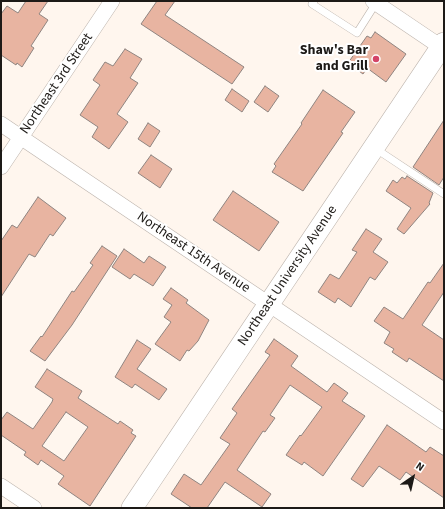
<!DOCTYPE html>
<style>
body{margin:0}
#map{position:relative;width:445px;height:509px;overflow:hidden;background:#fff6ee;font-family:"Source Sans 3",sans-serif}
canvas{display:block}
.frame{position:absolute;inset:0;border:2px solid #1d1a17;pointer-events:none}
.north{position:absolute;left:393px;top:457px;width:40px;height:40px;-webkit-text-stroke:3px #fff;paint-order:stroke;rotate:34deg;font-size:11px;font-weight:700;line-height:16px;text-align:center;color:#1d1a17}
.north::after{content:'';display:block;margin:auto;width:14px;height:18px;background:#1d1a17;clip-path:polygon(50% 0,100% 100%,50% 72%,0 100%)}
</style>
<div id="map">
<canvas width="445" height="509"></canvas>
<div class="frame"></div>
<div class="north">N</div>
</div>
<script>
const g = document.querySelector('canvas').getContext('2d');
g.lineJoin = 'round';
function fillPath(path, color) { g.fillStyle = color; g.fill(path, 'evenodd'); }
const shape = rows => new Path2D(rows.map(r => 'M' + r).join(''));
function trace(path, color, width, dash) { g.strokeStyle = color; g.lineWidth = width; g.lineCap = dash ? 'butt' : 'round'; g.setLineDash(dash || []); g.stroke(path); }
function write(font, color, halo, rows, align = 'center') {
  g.font = font + ' "Source Sans 3",sans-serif'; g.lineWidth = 4; g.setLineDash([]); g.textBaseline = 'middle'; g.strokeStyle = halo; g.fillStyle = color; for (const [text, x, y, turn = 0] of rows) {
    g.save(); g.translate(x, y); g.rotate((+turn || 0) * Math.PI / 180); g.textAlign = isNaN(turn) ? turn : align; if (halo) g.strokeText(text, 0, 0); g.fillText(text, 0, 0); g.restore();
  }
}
const building = shape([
 [26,1,48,1,39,14,48,20,31,46,34,48,22,67,17,63,16,65,1,55,1,14,7,6,18,13,26,1],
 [157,1,175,1,165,15,244,67,232,84,141,24,157,1],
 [375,32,406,54,386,82,367,68,363,74,348,63,367,36,371,38,375,32],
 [125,49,142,59,130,78,138,83,117,114,128,122,109,149,92,137,98,127,80,115,100,85,93,80,105,62,113,66,125,49],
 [265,86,279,96,268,112,254,102,265,86],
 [232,89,249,101,242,112,225,100,232,89],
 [323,90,355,112,341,132,343,133,303,191,272,172,276,166,274,164,302,124,301,123,323,90],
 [444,120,444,177,439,185,413,167,444,120],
 [148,123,160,131,150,147,138,139,148,123],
 [151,155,172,169,160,188,138,173,151,155],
 [407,176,433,193,429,203,430,204,404,234,397,229,411,208,386,191,393,180,397,183,402,177,405,179,407,176],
 [233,191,279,222,259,251,213,220,233,191],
 [38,197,66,218,53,236,50,234,35,257,29,254,1,297,1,241,12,225,17,228,38,197],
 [366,229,382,239,373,252,388,262,375,280,370,277,351,307,338,298,335,303,318,292,330,274,339,279,357,252,352,250,366,229],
 [102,246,117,256,72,325,45,361,30,351,41,336,42,337,72,291,74,292,93,265,90,263,102,246],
 [124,249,144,263,149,256,166,267,153,286,134,274,130,279,112,267,124,249],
 [444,263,444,292,422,325,444,340,444,381,409,358,407,362,392,352,394,349,384,343,390,332,374,321,384,307,403,319,428,282,430,283,444,263],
 [171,288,188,300,186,303,209,320,198,341,189,351,187,350,180,361,155,344,171,322,164,317,172,305,163,299,171,288],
 [274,339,298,356,291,366,327,392,334,383,348,393,342,401,365,416,323,476,304,462,302,465,286,455,300,435,301,436,322,407,290,385,270,415,275,418,265,432,263,431,237,470,271,494,262,507,225,482,207,508,192,508,171,494,184,474,201,485,230,444,220,438,237,413,232,409,270,355,265,352,274,339],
 [137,340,151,349,137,369,167,389,159,400,135,384,132,388,115,377,137,340],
 [47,369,82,391,78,398,118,424,120,421,133,430,131,433,136,436,90,506,58,484,64,476,41,460,38,465,24,455,26,452,1,435,1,420,7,412,33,429,52,402,53,399,35,387,47,369],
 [66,412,88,427,64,461,42,446,66,412],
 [387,425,426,452,430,447,444,456,444,498,406,472,400,480,379,466,363,487,351,479,387,425]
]);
fillPath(building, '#e8b4a1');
trace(building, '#8f8480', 1);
const lane = shape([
 [314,1,312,4,357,33,376,3],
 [376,149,444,194]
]);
const street = shape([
 [373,1,444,49],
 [1,124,444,422],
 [1,167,112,1],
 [1,486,34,508]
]);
const secondary = shape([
 [132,508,444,43]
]);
trace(lane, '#beb5ae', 8);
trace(street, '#beb5ae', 16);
trace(secondary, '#beb5ae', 22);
trace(lane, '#fff', 7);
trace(street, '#fff', 15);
trace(secondary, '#fff', 21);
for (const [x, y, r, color] of [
 [376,59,4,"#d44467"]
]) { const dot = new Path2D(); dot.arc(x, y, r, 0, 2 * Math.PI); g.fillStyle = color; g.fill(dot); trace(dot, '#fff', 1.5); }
write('bold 14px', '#1d1a17', '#fff', [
 ["Shaw's Bar",368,51],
 ["and Grill",368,67]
], 'right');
write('14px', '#1d1a17', '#fff', [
 ["Northeast 3rd Street",57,84,-56],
 ["Northeast 15th Avenue",193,253,34],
 ["Northeast University Avenue",288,276,-56]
]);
</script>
